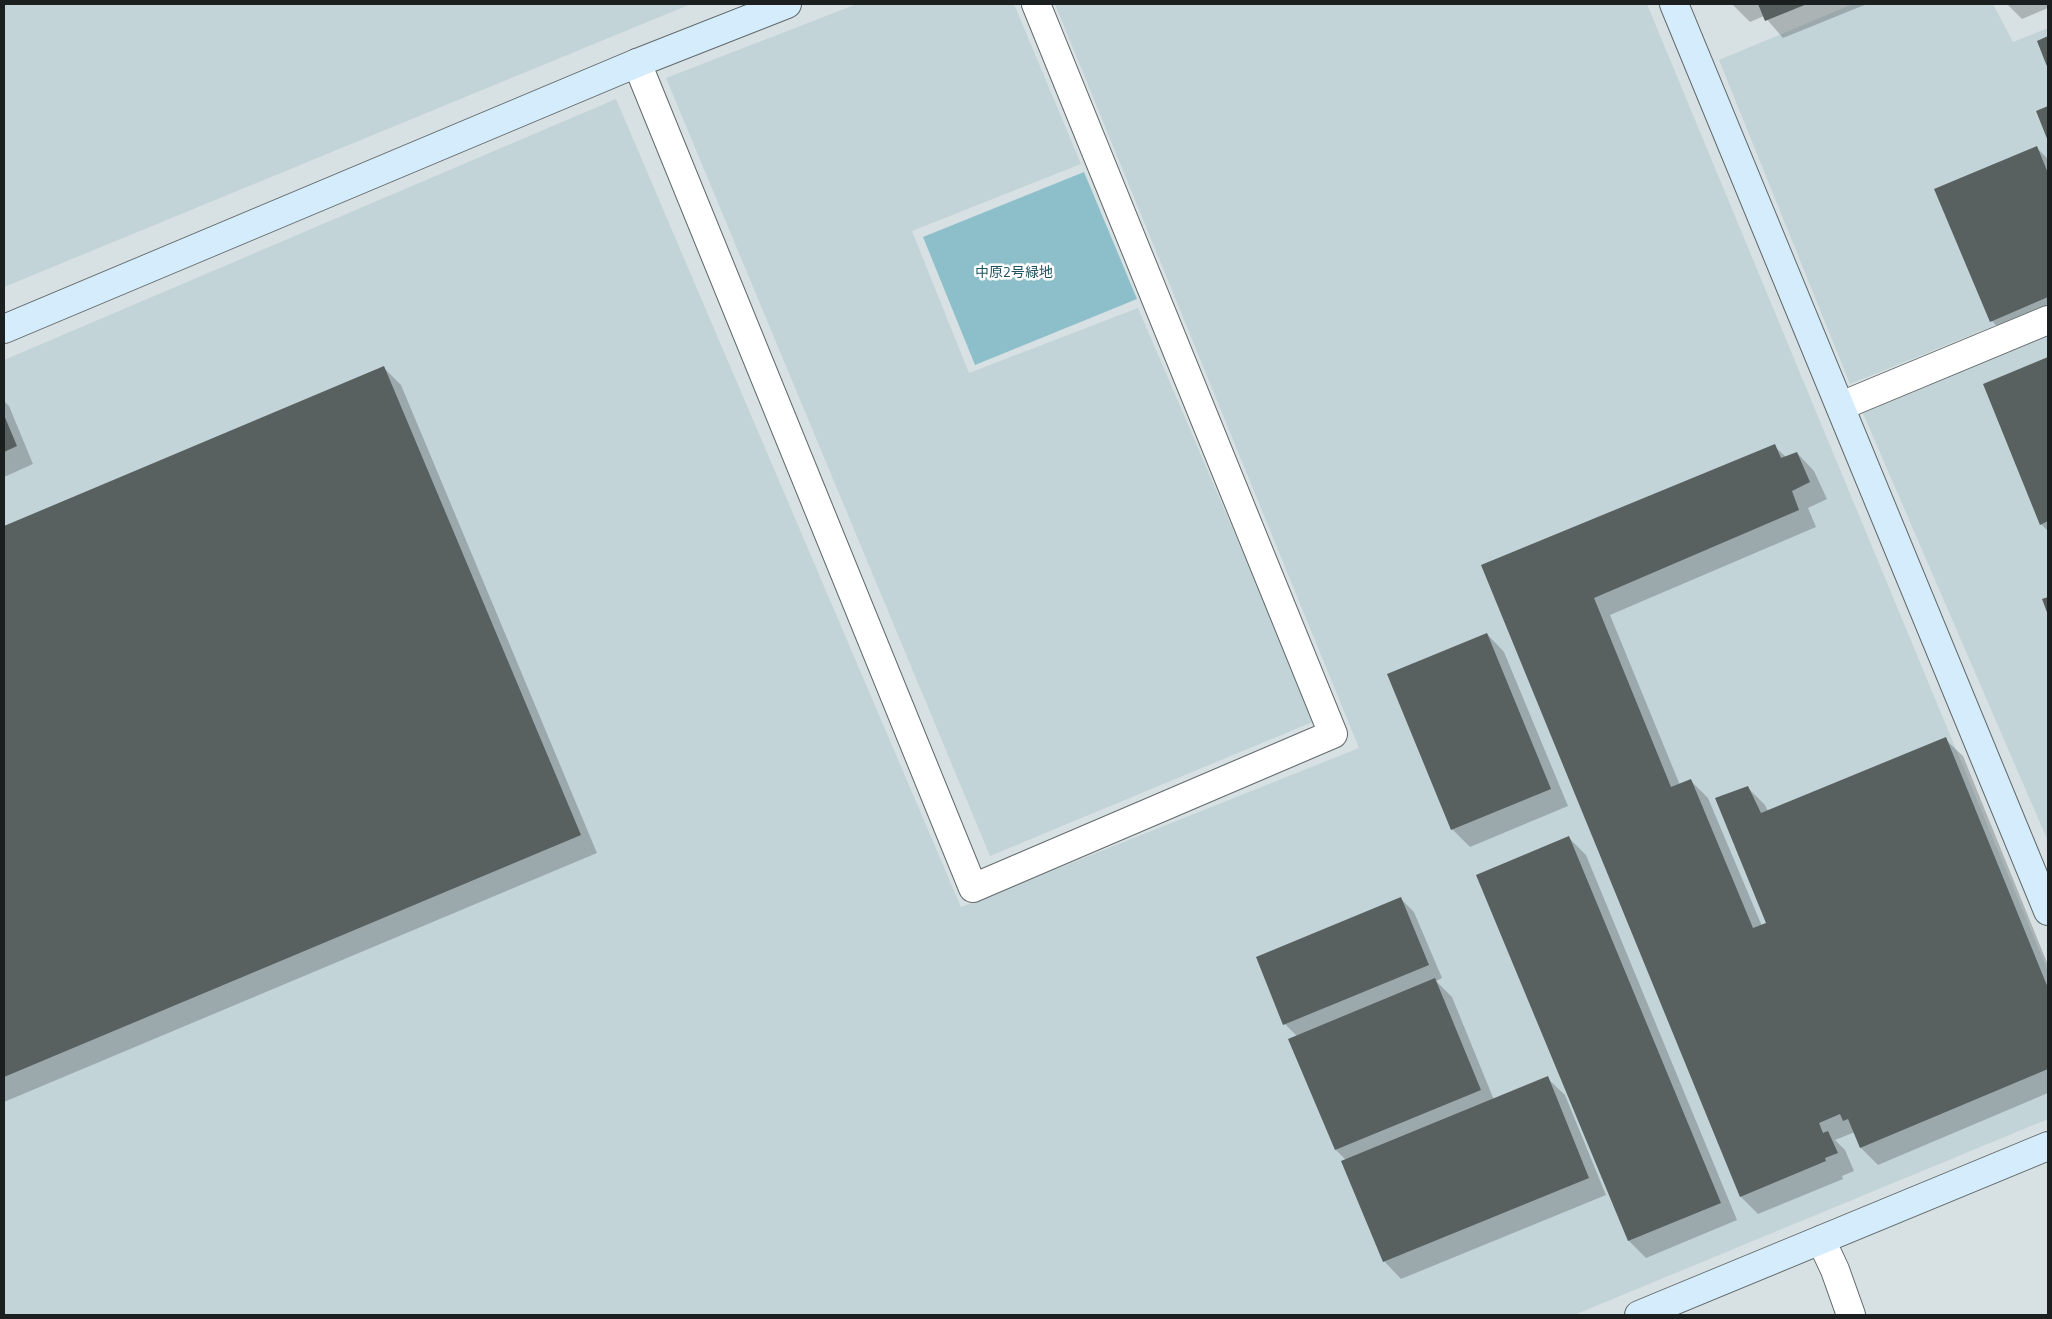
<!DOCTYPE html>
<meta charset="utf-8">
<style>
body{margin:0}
#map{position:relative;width:2052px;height:1319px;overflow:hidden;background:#d7e0e2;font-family:"Titillium Web",sans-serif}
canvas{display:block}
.frame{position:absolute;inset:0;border:5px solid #1b1f1f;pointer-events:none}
</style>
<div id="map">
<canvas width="2052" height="1319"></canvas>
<div class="frame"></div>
</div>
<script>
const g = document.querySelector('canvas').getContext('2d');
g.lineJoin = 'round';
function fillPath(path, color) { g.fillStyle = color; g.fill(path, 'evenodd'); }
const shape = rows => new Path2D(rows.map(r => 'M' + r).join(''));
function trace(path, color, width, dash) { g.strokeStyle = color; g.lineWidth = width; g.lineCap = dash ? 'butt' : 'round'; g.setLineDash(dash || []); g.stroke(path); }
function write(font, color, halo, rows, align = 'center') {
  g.font = font + ' "Titillium Web","Noto Sans JP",sans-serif'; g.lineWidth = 5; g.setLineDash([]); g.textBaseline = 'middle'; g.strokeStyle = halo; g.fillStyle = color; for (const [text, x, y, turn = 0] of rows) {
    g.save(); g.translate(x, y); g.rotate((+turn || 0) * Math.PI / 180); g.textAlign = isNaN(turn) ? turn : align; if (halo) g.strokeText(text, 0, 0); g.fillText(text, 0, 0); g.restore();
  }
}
fillPath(shape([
 [4,4,691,4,4,287],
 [857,4,1014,4,1081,164,912,231,969,373,1138,308,1315,721,990,856,666,78],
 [1055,4,1647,4,2048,971,2048,1119,1574,1315,4,1315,4,360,616,99,961,907,1359,748],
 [1853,4,1993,4,2013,42,2048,28,2048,304,1850,384,1719,60],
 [2048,332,2048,839,2047,839,1862,411]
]), '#c3d4d8');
fillPath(shape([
 [1084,172,1137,299,975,365,923,237]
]), '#8dbfcb');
fillPath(shape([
 [1732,4,1867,4,1783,38,1764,16,1750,22],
 [2007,4,2048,4,2048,8,2022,19],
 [2036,147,2048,159,2048,322,2009,339,1992,321],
 [2048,359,2048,531,2041,524,1985,385],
 [384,368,401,385,597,853,4,1102,4,527],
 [4,401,9,406,33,464,4,477],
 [1774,446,1786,457,1797,453,1814,471,1827,499,1808,508,1816,527,1610,615,1680,785,1690,780,1708,798,1762,926,1767,924,1748,788,1765,805,1768,811,1945,739,1963,756,2048,965,2048,1093,1878,1165,1861,1148,1855,1132,1835,1140,1845,1150,1854,1171,1842,1176,1843,1179,1758,1214,1741,1197,1483,566],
 [1487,634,1504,652,1568,806,1470,847,1452,829],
 [1568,837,1586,855,1737,1220,1646,1258,1629,1241,1477,875],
 [1401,899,1414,912,1442,978,1436,981,1452,997,1494,1100,1547,1078,1565,1095,1606,1195,1401,1279,1384,1261,1346,1160,1336,1150,1290,1039,1297,1036,1285,1024]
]), '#0003');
fillPath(shape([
 [1758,4,1807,4,1765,21],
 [2048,36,2048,69,2037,41],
 [2048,106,2048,141,2036,111],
 [2037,146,2048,173,2048,297,1990,322,1934,189],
 [2048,357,2048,521,2040,525,1983,384],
 [384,366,581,835,4,1077,4,526],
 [4,415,17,446,4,452],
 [1775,444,1781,458,1797,452,1810,482,1792,491,1799,510,1594,598,1671,787,1691,779,1753,928,1766,923,1715,798,1748,786,1761,813,1946,737,2048,988,2048,1069,1860,1148,1848,1119,1843,1121,1840,1114,1819,1123,1823,1133,1828,1131,1838,1153,1825,1158,1826,1161,1740,1197,1481,565],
 [2048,597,2048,615,2042,599],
 [1487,633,1551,789,1451,830,1387,674],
 [1569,836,1721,1203,1628,1241,1476,875],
 [1401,897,1429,965,1283,1025,1256,957],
 [1435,978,1481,1090,1335,1150,1288,1039],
 [1548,1076,1589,1178,1383,1262,1341,1161]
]), '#586060');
const street = shape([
 [637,63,973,888,1333,734,1036,4],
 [1841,406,2048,320],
 [1821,1240,1835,1270,1851,1315]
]);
const secondary = shape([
 [1674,4,2048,911],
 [4,329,637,63,787,4],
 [1639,1315,2048,1146]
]);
trace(street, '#626a6b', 30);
trace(secondary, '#626a6b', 30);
trace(street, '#fff', 28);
trace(secondary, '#d4ecfb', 28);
write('14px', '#1f535f', '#fff', [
 ["中原2号緑地",1014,274]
]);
</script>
